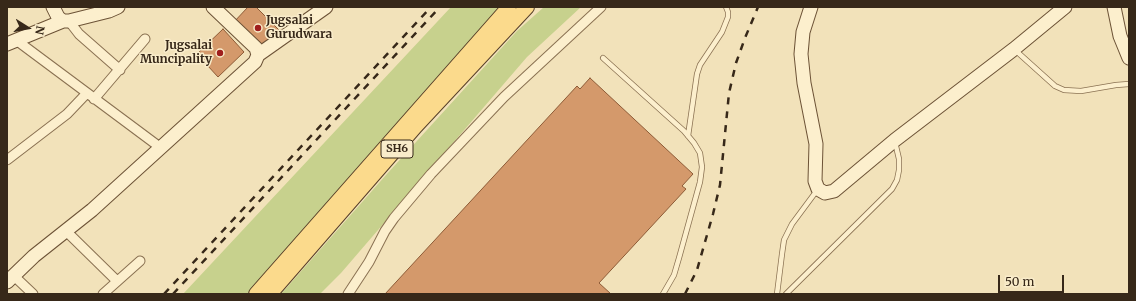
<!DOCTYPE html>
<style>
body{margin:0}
#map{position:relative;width:1136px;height:301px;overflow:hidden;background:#f2e2ba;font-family:Merriweather,serif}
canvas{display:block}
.frame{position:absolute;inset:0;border:8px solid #372819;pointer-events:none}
.north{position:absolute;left:8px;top:8px;width:40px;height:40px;-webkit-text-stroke:3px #f9ecca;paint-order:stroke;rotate:101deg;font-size:11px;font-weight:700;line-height:16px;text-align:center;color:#372819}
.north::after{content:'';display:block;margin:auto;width:14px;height:18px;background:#372819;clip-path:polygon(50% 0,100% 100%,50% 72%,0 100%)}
.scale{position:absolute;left:998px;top:275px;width:66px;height:18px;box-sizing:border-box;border:2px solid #372819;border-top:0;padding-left:5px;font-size:12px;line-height:14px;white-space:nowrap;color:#372819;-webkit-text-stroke:3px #f9ecca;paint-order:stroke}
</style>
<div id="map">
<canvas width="1136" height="301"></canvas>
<div class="frame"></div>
<div class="north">N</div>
<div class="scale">50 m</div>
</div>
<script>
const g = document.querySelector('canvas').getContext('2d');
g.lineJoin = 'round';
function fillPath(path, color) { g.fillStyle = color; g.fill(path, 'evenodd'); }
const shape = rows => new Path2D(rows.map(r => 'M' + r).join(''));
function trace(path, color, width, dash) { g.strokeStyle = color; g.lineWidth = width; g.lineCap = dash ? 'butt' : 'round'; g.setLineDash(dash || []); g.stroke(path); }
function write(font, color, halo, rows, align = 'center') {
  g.font = font + ' Merriweather,serif'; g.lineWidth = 3; g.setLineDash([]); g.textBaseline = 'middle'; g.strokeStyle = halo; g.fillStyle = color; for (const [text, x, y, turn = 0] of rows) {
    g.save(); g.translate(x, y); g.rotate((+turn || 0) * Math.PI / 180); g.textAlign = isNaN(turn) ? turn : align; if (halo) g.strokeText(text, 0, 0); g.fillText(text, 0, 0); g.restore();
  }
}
fillPath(shape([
 [451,7,508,7,249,294,183,294],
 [544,7,581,7,527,57,341,273,320,294,281,294,386,175,517,31]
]), '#c7d18d');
const building = shape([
 [248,7,256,7,283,34,260,49,233,23,248,7],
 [223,29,244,52,218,77,197,54,223,29],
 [590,78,693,174,682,186,686,189,599,283,611,294,385,294,577,86,580,89,590,78]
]);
fillPath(building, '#d4996b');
trace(building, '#8c5a36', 1);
const lane = shape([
 [1015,50,1055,86,1064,90,1081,91,1116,85,1129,84],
 [603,58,684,131,694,143,700,153,702,167,700,182,679,258,674,275,663,294],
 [688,136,697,74,700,65,722,32,728,17,728,12,726,7],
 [777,294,782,254,784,240,792,224,818,189],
 [786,294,892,189,897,180,899,170,899,159,895,142]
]);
const street = shape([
 [69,21,79,34,120,70],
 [16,40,161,148],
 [94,99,145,39],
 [7,160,67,114,87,93],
 [66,231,117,281],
 [14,276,33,294],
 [103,294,140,261],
 [348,294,369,262,385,231,394,218,431,174,504,97,601,7]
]);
const secondary = shape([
 [53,7,58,17,63,21,69,21,109,11,118,7],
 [811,7,803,32,801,54,804,83,816,144,815,181,818,189,825,193,834,191,895,140,1014,49,1065,7],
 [1114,7,1120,36,1129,58],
 [7,44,63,21],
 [258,55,326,7],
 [7,282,34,256,92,210,255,62,258,55,256,48,213,7]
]);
const primary = shape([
 [256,294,509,7],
 [270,294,416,126,527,7]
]);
trace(lane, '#8a7152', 6);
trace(street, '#8a7152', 11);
trace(secondary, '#6c5236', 15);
trace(primary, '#573f28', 16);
trace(lane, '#fcefcd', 4.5);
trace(street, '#fcefcd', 9);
trace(secondary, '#fcefcd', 13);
trace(primary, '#fbda8c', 14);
trace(shape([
 [164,294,431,7],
 [173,294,440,7],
 [685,294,697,270,713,214,720,185,729,93,736,63,745,38,758,7]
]), '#372819', 2.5, [7, 7]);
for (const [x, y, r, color] of [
 [258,28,4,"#9f1e1d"],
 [220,53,4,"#9f1e1d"]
]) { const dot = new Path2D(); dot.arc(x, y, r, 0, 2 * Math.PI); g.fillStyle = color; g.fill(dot); trace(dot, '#f9ecca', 1.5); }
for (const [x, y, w] of [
 [397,149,32]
]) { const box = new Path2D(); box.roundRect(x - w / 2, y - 9, w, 18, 3); g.fillStyle = '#f9ecca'; g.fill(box); trace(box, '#372819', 1); }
write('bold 11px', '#372819', null, [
 ["SH6",397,149]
]);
write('bold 12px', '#372819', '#f9ecca', [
 ["Jugsalai",266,21],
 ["Gurudwara",266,35],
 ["Jugsalai",212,46,"right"],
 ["Muncipality",212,60,"right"]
], 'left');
</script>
